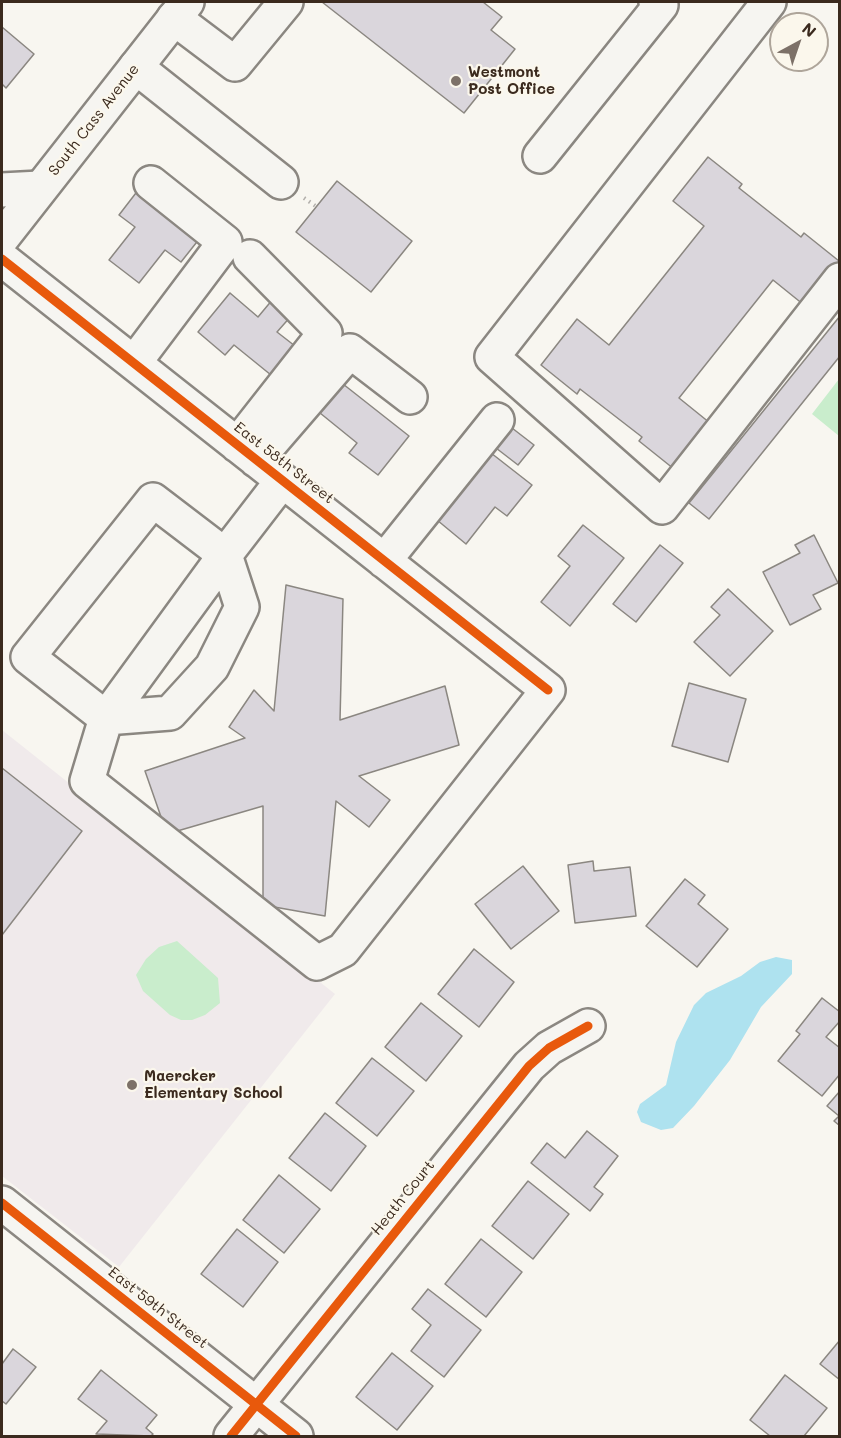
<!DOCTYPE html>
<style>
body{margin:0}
#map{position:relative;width:841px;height:1438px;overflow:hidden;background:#f8f6f0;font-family:Mali,sans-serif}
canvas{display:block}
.frame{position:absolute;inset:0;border:3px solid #3b2a1e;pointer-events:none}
.north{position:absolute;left:769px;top:12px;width:60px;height:60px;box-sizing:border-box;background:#fbf7ec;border:2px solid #aea59a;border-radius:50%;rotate:40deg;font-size:16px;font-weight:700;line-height:24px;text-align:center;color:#3b2a1e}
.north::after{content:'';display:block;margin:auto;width:21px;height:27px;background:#7d7168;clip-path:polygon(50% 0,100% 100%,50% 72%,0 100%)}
</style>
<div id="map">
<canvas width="841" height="1438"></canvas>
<div class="frame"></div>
<div class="north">N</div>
</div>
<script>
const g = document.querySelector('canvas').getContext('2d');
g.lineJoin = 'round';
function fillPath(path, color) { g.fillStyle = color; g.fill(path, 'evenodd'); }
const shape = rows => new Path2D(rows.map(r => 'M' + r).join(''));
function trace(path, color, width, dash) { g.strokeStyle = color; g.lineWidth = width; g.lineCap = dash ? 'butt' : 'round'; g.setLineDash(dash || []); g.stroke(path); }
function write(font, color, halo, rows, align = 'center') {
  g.font = font + ' Mali,sans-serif'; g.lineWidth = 4.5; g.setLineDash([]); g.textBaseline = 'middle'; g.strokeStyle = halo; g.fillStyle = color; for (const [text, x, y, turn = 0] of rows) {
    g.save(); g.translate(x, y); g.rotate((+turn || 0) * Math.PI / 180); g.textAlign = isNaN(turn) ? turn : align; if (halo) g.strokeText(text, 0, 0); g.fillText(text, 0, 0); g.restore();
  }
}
fillPath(shape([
 [2,730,335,994,119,1267,2,1176]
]), '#f0eaeb');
fillPath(shape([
 [839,379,839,436,812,414],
 [177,941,218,978,220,1003,205,1015,192,1020,181,1020,170,1015,143,991,136,975,146,959,159,947]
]), '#c9edcc');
fillPath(shape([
 [776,957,792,960,792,974,761,1007,730,1060,694,1106,673,1128,661,1130,641,1122,637,1112,640,1104,666,1085,676,1042,694,1005,706,993,741,976,760,962]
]), '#aee2ef');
const building = shape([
 [322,2,483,2,502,17,491,30,515,49,464,113,322,2],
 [2,27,34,54,6,88,2,84,2,27],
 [708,157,742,184,739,188,801,237,804,233,839,261,804,305,773,280,679,398,710,423,674,469,639,441,642,437,580,389,577,394,541,365,577,319,609,345,704,226,673,201,708,157],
 [337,181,412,241,371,292,296,232,337,181],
 [139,189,200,238,181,262,165,250,139,283,109,260,135,227,119,215,139,189],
 [230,293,258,317,273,299,292,315,277,332,295,346,271,375,234,345,225,355,198,332,230,293],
 [840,316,840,356,709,519,689,503,840,316],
 [343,384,409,436,378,475,349,453,357,443,320,413,343,384],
 [512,428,534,445,518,465,496,448,512,428],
 [491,453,532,485,507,516,495,507,466,544,437,520,491,453],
 [583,525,624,558,570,626,541,602,570,566,558,556,583,525],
 [814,535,838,583,813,595,821,609,790,625,763,572,800,553,795,545,814,535],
 [660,545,683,563,636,622,613,604,660,545],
 [286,585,343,599,340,720,445,686,459,745,359,776,390,800,369,827,336,801,325,916,263,905,263,806,167,834,145,771,245,738,229,727,254,690,274,711,286,585],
 [728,589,773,631,730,676,694,642,720,615,711,607,728,589],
 [689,683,746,699,728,762,672,746,689,683],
 [2,768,82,831,2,935,2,768],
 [593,861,594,871,630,867,636,916,575,923,568,865,593,861],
 [523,866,559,911,511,949,475,904,523,866],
 [685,879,705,895,698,904,728,929,697,967,646,926,685,879],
 [474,949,514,982,479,1027,438,994,474,949],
 [822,998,840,1012,840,1021,826,1037,840,1048,840,1074,822,1096,778,1061,800,1034,796,1031,822,998],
 [421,1003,462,1036,426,1081,385,1047,421,1003],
 [372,1058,414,1091,377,1136,336,1103,372,1058],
 [840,1091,840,1126,834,1121,839,1116,827,1106,840,1091],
 [325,1113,366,1146,331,1191,289,1158,325,1113],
 [587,1131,618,1156,594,1187,603,1194,590,1211,531,1163,547,1143,565,1158,587,1131],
 [279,1175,320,1209,284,1253,243,1220,279,1175],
 [528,1181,569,1214,533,1259,492,1226,528,1181],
 [237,1229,278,1262,243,1307,201,1274,237,1229],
 [481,1239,522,1272,486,1317,445,1284,481,1239],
 [428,1289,481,1330,444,1377,411,1351,431,1325,412,1309,428,1289],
 [840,1340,840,1380,820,1364,840,1340],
 [13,1349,36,1367,6,1404,2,1401,2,1364,13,1349],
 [392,1353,433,1386,397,1430,356,1397,392,1353],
 [101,1370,157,1415,146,1428,153,1434,151,1436,96,1434,107,1421,78,1399,101,1370],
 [785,1375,827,1408,804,1436,770,1436,750,1420,785,1375]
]);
fillPath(building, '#dad6dc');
trace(building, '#8b8781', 1.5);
const minor = shape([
 [769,2,492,357,662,507,840,280],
 [174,18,235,64,286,2],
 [136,67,281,182],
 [540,156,661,5,656,2],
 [2,190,40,188],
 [2,259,548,690,343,950,317,963,87,781,106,718,225,555],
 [134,363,225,242,151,183],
 [237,445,325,333,250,257],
 [256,460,350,351,410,397],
 [225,555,242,607,212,667,170,713,106,718,28,657,153,500,225,555,282,481],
 [384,561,497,420],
 [2,1203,296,1436],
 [231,1436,529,1066,549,1048,588,1026]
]);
const major = shape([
 [2,238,187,2]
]);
trace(minor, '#8b8781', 38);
trace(major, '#8b8781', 38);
trace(shape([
 [304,198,317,207]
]), '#b3b0ac', 4, [1.5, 4.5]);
trace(minor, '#f6f5f1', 33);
trace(major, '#f6f5f1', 33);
trace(shape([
 [2,259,548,690],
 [2,1203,296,1436],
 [231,1436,529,1066,549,1048,588,1026]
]), '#e8590c', 9);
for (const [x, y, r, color] of [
 [456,81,6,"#7d7168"],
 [132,1085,6,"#7d7168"]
]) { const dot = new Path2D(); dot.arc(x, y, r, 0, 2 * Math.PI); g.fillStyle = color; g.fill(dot); trace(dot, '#fbf7ec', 2); }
write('bold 15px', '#3b2a1e', '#fbf7ec', [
 ["Westmont",468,72],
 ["Post Office",468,89],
 ["Maercker",144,1076],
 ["Elementary School",144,1093]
], 'left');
write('15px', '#3b2a1e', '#fbf7ec', [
 ["South Cass Avenue",94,120,-52],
 ["East 58th Street",284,463,38],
 ["Heath Court",403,1198,-51],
 ["East 59th Street",158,1308,38]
]);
</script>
